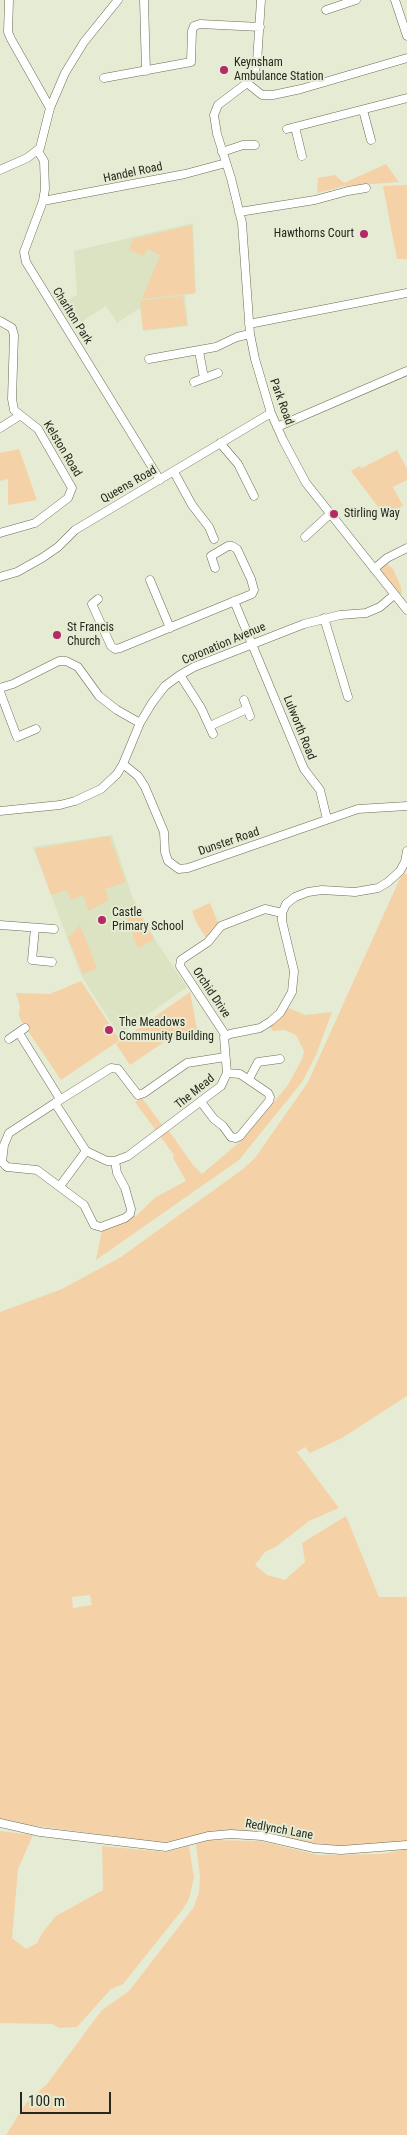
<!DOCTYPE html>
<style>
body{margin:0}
#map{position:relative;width:407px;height:2135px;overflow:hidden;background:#e5ecd3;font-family:"Roboto Condensed",sans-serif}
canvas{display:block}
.scale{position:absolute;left:20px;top:2092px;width:91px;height:22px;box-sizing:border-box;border:2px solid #26281f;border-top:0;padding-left:6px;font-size:15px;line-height:18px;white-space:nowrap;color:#26281f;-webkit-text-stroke:4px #e5ecd3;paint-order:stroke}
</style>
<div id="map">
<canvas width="407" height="2135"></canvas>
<div class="scale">100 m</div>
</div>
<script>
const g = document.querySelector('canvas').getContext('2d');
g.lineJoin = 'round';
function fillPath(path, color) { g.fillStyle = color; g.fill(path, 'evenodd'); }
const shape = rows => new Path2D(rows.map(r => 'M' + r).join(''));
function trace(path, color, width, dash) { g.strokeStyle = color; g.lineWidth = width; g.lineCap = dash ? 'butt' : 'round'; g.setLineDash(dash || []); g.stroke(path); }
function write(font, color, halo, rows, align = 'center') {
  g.font = font + ' "Roboto Condensed",sans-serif'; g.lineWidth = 4; g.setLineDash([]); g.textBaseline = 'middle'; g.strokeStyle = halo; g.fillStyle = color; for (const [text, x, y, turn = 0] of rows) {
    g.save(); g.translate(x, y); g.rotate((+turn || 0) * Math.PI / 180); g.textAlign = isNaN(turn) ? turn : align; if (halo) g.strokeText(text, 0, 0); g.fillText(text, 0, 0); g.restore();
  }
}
fillPath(shape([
 [193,223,196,293,185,295,188,326,143,331,140,308,117,323,106,306,73,327,59,305,77,295,74,251],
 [112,835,133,899,156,941,187,987,119,1035,82,977,33,847]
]), '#dbe3c3');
fillPath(shape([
 [386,164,399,182,345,186,317,193,318,178,335,175,344,183],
 [407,185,407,259,397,259,383,186],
 [192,225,195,293,142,299,160,255,147,249,144,256,129,250,133,239],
 [183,296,187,325,143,330,140,301],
 [19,449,37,500,8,505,8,479,0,481,0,453],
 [397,450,407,469,407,480,393,487,403,506,384,515,351,471,360,466,362,468],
 [385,562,393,569,401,587,402,593,398,596,381,573,381,568],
 [109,836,126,882,105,889,109,900,89,911,83,895,71,900,67,890,51,895,35,849],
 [402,874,407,874,407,1396,342,1438,310,1453,305,1447,297,1452,339,1508,309,1521,277,1546,265,1552,255,1565,267,1575,285,1580,305,1562,302,1543,346,1516,379,1597,407,1597,407,1842,342,1846,295,1841,261,1832,163,1843,0,1821,0,1312,62,1289,121,1257,243,1169,255,1158,308,1082],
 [90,1595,92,1605,73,1608,72,1597],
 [133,903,154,939,138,949,124,910],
 [210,903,219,925,207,939,197,924,192,911],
 [80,925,97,968,83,974,68,938],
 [81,981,120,1040,61,1080,22,1022,19,1016,20,1006,16,993,50,994],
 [190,992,198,1034,167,1040,130,1065,116,1044],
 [289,1008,305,1015,332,1012,316,1055,302,1082,239,1160,96,1260,102,1230,131,1216,136,1216,156,1197,186,1181,173,1158,174,1155,135,1102,142,1098,162,1125,169,1131,193,1165,202,1174,242,1140,288,1085,302,1059,304,1051,296,1035,285,1030,273,1031,270,1027],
 [0,1831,33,1835,18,1869,12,1938,26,1949,37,1943,43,1932,56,1916,103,1890,102,1846,165,1852,189,1846,194,1878,189,1899,183,1909,123,1984,111,1989,77,2027,60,2028,52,2024,0,2023],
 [209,1840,260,1841,318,1855,382,1854,407,1849,407,2135,6,2135,26,2103,47,2084,102,2010,129,1991,194,1907,199,1892,200,1877,196,1844]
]), '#f5d1a8');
const minor = shape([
 [9,0,8,32,11,39,50,108],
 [144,0,146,71],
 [261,0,257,62,255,71,247,83,218,105,214,115,217,134,231,178,242,223,250,334,255,359,271,413,283,440,306,483,407,610],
 [395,0,407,36],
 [326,10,356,0],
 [104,78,191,62,192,31,194,26,200,24,260,27],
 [247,83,262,95,273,95,301,89,407,58],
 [363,110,371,140],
 [295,127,302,156],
 [287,129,407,98],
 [38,151,44,161,45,189,43,201,24,252,26,262,160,480],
 [222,152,243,145,255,145],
 [0,170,27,158,40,148,50,108,65,73,84,42,118,0],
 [43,201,185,174,226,163],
 [239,212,315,200,348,191,366,188],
 [0,321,12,328,14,335,12,399,14,410,38,429,72,488,68,498,35,523,0,533],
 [249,324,407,293],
 [199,351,204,378],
 [149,359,216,347,237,337,250,334],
 [194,382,218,373],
 [277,427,407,371],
 [0,428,19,416],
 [220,443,238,464,254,496],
 [174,472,192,505,209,527,214,539],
 [305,537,330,514],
 [374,569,387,558,407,548],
 [0,577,17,572,42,558,58,547,75,530,271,413],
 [150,580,170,628],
 [98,599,92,604,111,646,115,649,120,648,252,594,254,590,251,579,237,549,232,546,228,546,211,556,215,568],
 [234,601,304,769,320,790,327,819],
 [324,618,348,697],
 [180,675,201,708,213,734],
 [0,688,13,684,59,661,66,661,78,667,99,696,117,710,140,723],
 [0,692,17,737,36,729],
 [244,700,250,716],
 [210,726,247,709],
 [123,764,138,776,145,787,164,832,165,852,168,861,179,869,188,868,358,809,407,806],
 [0,811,60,805,75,801,101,789,117,774,123,764,140,723,152,703,165,686,180,675,194,667,304,624,340,615,366,613,380,607,394,595],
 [0,925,54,929],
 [35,928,32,960,52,962],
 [19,1033,60,1099],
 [226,1036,180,966,181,960,208,942,221,926,265,909,282,913],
 [9,1039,25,1028],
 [249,1079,258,1062,280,1059],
 [201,1102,214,1119,223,1126,231,1137,236,1138,240,1136,269,1101,270,1097,268,1093,240,1074,227,1073],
 [55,1103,111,1068,118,1069,138,1095,144,1093,187,1063,225,1057],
 [115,1161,117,1173,125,1188,131,1209,130,1214,125,1218,101,1227,94,1225,84,1205,37,1170,7,1167,2,1162,4,1145,9,1133,55,1103,86,1151,107,1161,115,1161,128,1156,221,1086,227,1073,224,1037,230,1034,260,1028,271,1021,280,1013,292,992,294,971,282,921,282,913,286,904,295,897,308,892,322,890,355,892,378,888,388,882,400,871,405,862,407,851],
 [60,1186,86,1151],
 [0,1823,40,1832,166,1847,208,1836,231,1834,262,1836,314,1848,341,1850,407,1845]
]);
trace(minor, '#686d57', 9);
trace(minor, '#fff', 8);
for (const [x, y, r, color] of [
 [224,70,5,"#b42966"],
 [364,234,5,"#b42966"],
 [334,514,5,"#b42966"],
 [57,635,5,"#b42966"],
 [102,920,5,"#b42966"],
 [109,1030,5,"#b42966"]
]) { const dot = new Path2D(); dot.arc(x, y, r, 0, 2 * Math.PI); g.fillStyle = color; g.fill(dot); trace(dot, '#e5ecd3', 2); }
write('12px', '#26281f', '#e5ecd3', [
 ["Keynsham",234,63],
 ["Ambulance Station",234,77],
 ["Hawthorns Court",354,234,"right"],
 ["Stirling Way",344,514],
 ["St Francis",67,628],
 ["Church",67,642],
 ["Castle",112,913],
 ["Primary School",112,927],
 ["The Meadows",119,1023],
 ["Community Building",119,1037]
], 'left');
write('12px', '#26281f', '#e5ecd3', [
 ["Handel Road",133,173,-12],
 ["Charlton Park",72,316,58],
 ["Park Road",281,402,70],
 ["Kelston Road",62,449,59],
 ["Queens Road",129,485,-30],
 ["Coronation Avenue",224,644,-23],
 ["Lulworth Road",299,728,68],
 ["Dunster Road",229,842,-19],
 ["Orchid Drive",211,993,56],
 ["The Mead",195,1092,-39],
 ["Redlynch Lane",279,1830,10]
]);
</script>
